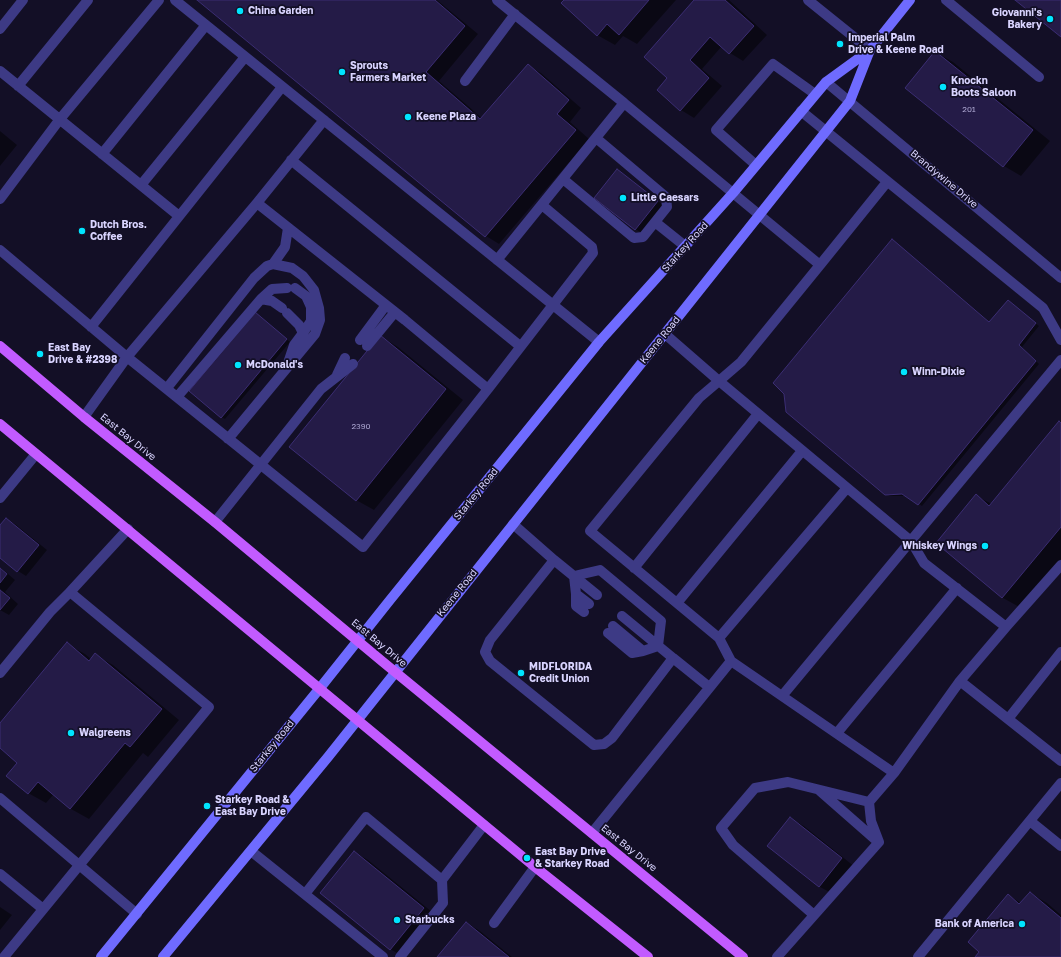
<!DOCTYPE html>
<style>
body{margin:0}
canvas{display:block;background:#130f26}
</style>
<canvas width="1061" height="957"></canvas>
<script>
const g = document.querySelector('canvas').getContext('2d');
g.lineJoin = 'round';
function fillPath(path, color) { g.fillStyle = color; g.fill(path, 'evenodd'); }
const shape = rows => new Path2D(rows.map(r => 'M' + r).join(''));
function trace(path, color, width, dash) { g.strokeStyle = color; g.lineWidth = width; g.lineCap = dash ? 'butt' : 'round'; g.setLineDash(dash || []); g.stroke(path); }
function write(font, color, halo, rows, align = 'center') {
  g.font = font + ' "Golos Text",sans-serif'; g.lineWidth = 3.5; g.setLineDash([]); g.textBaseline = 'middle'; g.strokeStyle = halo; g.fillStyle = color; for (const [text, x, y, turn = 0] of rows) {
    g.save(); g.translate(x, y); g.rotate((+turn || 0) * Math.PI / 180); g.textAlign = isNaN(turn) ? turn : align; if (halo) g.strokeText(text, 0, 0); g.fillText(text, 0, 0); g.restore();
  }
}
fillPath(shape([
 [199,0,437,0,478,34,439,81,482,118,528,66,541,73,581,108,570,122,589,139,499,244,486,236],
 [565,0,676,0,637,44,623,36,615,45,597,35],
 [695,0,729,0,767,35,743,61,730,53,722,46,702,69,722,86,694,118,681,110,668,78],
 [935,52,953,62,1050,141,1021,176,1004,166,907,87],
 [0,131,17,145,0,166],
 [617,171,626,176,666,207,644,234,635,229],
 [896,243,990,322,1012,304,1039,326,1022,347,1039,364,922,506,907,496,890,496,886,494],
 [256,313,290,342,225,419,221,417],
 [380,336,398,347,463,400,374,510,356,500],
 [1061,424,1061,559,1021,608,1003,598,937,543,976,496,992,504],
 [6,519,15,524,47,550,26,576,18,571,0,557,0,527],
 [0,567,15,580,5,592,18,604,9,615,0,610],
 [67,644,85,654,91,659,95,655,113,665,179,720,148,757,143,753,89,819,71,809,54,794,46,803,28,793,18,762,0,747,0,725],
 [791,819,804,826,855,867,833,894,820,887,769,846],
 [354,852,368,860,437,916,404,957,390,949],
 [1030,893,1047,903,1061,915,1061,957,976,957,981,952,1008,895,1021,903],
 [0,907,12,915,0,930],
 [467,923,480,931,512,957,439,957]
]), '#0007');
const building = shape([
 [197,0,435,0,465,26,426,72,480,119,528,64,569,100,557,114,576,130,485,237,197,0],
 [564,0,649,0,619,35,607,24,597,36,561,3,564,0],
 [694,0,725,0,754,26,729,54,710,37,690,60,709,78,680,111,657,90,667,78,644,57,694,0],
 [1015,0,1061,0,1061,37,1015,0],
 [935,51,1033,130,1003,167,905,88,935,51],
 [617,169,658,201,635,230,594,198,617,169],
 [892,239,989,322,1008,300,1036,323,1019,345,1036,361,918,505,902,494,885,495,786,412,784,394,773,383,892,239],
 [255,312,287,339,221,418,189,391,255,312],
 [380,335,446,389,356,501,289,447,380,335],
 [1059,421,1061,423,1061,527,1002,598,936,543,976,494,989,506,1059,421],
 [6,518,39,545,17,572,0,558,0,525,6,518],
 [0,568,7,574,0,583,0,568],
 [0,590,10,598,0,610,0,590],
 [67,642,89,661,95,653,162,709,130,747,125,743,70,809,38,782,28,794,6,776,17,763,0,748,0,723,67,642],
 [790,817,842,858,819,887,767,846,790,817],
 [354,851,424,908,390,950,320,893,354,851],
 [1030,892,1061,918,1061,957,975,957,979,952,968,942,1008,894,1019,904,1030,892],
 [466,922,509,957,437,957,466,922]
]);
fillPath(building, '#241b47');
trace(building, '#3b2d73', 1);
trace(shape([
 [175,0,599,342],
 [497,0,624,103],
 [946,0,1039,77],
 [0,29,23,0],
 [0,71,179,216],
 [465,81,515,14],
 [18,86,88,0],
 [801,111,1043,308,1061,340],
 [102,154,206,25],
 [291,160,520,346],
 [756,165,716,130,773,64,815,94],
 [563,179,634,238,643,237,667,207,666,197,596,138],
 [141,185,245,57],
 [0,199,60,119,159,0],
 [655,222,685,246],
 [0,250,127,357,363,547,488,389,405,320,257,203],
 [497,260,624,103,820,265,741,362,719,381,911,541,924,563,1006,627,960,681,894,773,869,802,871,821,879,842,777,957],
 [273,264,285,247,288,228],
 [820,265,887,182],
 [295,288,306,296,311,307,311,321,303,333],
 [261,299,272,289,287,288],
 [287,313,299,325,303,333,294,345,288,363],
 [91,327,282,87],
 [360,340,386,305],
 [367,346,395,312],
 [337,375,345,358],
 [167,388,254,278,267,266,273,264,292,268,303,276,314,290,319,308,320,320,315,334,228,439],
 [488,389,593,253,592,247,542,205],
 [177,397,261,299,272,301,282,308],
 [84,417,127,357,257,203,324,120],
 [215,522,321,389,353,364],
 [513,524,554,560,490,640,485,652,490,661,594,745,604,744,612,738,673,658,709,687],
 [554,560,597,595],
 [634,568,758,414],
 [576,594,576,606,584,612],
 [677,603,802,451],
 [589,604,576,594,574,576,600,570,661,621,658,646,643,651,613,626],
 [622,616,673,658],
 [1006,627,1061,565],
 [608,633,632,653,643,651],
 [719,638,847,488],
 [731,661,894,773],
 [0,673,50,612,70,592],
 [960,681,1061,761],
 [782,696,1061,360],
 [1008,719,1061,652],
 [837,733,957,588],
 [820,791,877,841],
 [0,798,137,914],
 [1030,821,1061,846],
 [592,833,731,661,719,638,590,531,699,398,719,381,665,334],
 [251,851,383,957],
 [0,874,43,909],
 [305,894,366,817,442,880],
 [814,915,733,845,721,828,755,788,788,782,869,802],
 [494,923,535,867],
 [4,957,209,707,70,592,128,529],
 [400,957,443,903,442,880,484,825],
 [918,957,1061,783]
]), '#3d3a85', 10);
trace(shape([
 [808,0,870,50],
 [826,82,1061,278],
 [0,498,36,454]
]), '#3d3a85', 10);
trace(shape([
 [101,957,320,688,390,600,599,342,733,193,826,82,870,50],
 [163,957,328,757,850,101,870,50,910,0]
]), '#6f6bff', 10);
trace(shape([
 [0,346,84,417,215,522,383,662,743,957],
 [0,424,535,867,648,957]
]), '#c25bff', 10);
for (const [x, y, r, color] of [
 [240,11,4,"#00e5ff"],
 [1050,19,4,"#00e5ff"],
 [840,44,4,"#00e5ff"],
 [342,72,4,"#00e5ff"],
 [943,87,4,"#00e5ff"],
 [408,117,4,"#00e5ff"],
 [623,198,4,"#00e5ff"],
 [82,231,4,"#00e5ff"],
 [40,354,4,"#00e5ff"],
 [238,365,4,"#00e5ff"],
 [904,372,4,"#00e5ff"],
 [985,546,4,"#00e5ff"],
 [521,673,4,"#00e5ff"],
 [71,733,4,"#00e5ff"],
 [207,806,4,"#00e5ff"],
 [527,858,4,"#00e5ff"],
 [397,920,4,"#00e5ff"],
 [1022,924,4,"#00e5ff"]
]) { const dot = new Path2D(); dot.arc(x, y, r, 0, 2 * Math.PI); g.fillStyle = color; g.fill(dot); trace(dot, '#130f26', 1.5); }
write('8px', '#aca6d1', null, [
 ["201",969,109],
 ["2390",361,426]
]);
write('bold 10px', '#d9d4ff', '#130f26', [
 ["China Garden",248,11],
 ["Giovanni's",1042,13,"right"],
 ["Bakery",1042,25,"right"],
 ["Imperial Palm",848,38],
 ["Drive & Keene Road",848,50],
 ["Sprouts",350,66],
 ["Farmers Market",350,78],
 ["Knockn",951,81],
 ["Boots Saloon",951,93],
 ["Keene Plaza",416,117],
 ["Little Caesars",631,198],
 ["Dutch Bros.",90,225],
 ["Coffee",90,237],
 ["East Bay",48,348],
 ["Drive & #2398",48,360],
 ["McDonald's",246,365],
 ["Winn-Dixie",912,372],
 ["Whiskey Wings",977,546,"right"],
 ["MIDFLORIDA",529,667],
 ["Credit Union",529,679],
 ["Walgreens",79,733],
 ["Starkey Road &",215,800],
 ["East Bay Drive",215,812],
 ["East Bay Drive",535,852],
 ["& Starkey Road",535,864],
 ["Starbucks",405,920],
 ["Bank of America",1014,924,"right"]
], 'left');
write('10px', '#d9d4ff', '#130f26', [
 ["Brandywine Drive",944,179,40],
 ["Starkey Road",685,247,-48],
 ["Keene Road",660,340,-51],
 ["East Bay Drive",128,437,39],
 ["Starkey Road",476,494,-51],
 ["Keene Road",457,593,-51],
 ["East Bay Drive",379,643,40],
 ["Starkey Road",272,746,-51],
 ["East Bay Drive",629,848,39]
]);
</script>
